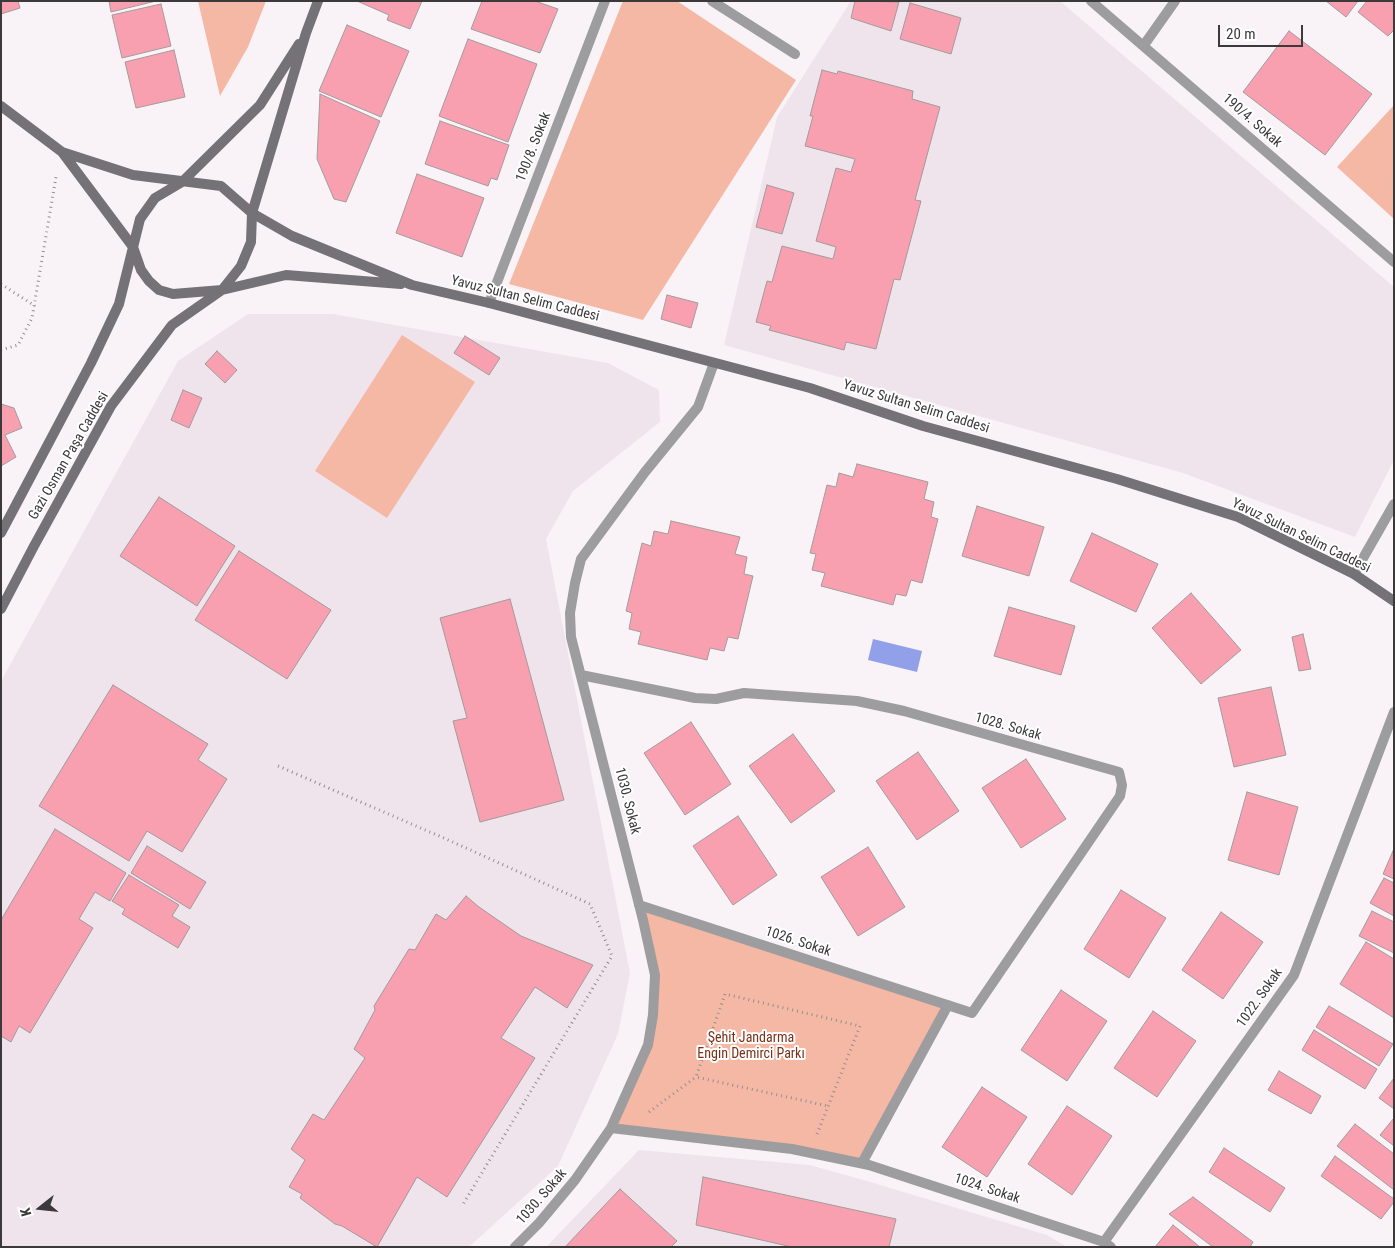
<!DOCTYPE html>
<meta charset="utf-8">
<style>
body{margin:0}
#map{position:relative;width:1395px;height:1248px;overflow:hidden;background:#f9f3f7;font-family:"Roboto Condensed",sans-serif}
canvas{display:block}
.frame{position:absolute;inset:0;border:2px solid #3b393a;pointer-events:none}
.north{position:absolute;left:15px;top:1183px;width:50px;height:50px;-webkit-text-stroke:4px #fff;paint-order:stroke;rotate:254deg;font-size:14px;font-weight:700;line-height:20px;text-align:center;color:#3b393a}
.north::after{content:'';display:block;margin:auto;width:18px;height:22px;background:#3b393a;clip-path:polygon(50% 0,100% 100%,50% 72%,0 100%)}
.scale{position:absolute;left:1218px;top:25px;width:85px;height:22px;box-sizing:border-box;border:2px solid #3b393a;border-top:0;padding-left:6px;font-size:15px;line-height:18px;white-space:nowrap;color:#3b393a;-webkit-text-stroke:4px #fff;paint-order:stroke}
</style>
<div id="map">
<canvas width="1395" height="1248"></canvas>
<div class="frame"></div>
<div class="north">K</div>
<div class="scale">20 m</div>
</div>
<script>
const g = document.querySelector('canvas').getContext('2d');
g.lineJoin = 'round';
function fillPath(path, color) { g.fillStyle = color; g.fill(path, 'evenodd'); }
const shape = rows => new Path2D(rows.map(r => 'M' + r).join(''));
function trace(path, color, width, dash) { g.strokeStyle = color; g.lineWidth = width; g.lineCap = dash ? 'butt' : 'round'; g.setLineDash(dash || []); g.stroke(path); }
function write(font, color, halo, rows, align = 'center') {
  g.font = font + ' "Roboto Condensed",sans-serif'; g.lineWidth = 4; g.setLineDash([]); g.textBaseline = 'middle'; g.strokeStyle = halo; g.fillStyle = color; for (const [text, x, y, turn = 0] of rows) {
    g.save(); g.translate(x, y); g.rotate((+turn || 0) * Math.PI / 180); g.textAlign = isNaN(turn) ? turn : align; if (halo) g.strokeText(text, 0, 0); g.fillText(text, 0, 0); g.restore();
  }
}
fillPath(shape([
 [851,1,1060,1,1394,287,1394,460,1355,537,1183,473,724,345,777,117],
 [248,314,333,314,608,363,659,390,660,422,573,491,546,539,630,973,618,1034,558,1166,469,1247,1,1247,1,681,178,361],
 [639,1150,810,1165,867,1181,1047,1235,1067,1247,546,1247]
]), '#f0e4ec');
fillPath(shape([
 [198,1,266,1,248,47,220,96],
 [623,1,677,1,796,80,643,320,509,284],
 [1394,105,1394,219,1337,167],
 [402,335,475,382,387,518,315,471],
 [639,905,948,1005,862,1163,611,1128,648,1045,655,975]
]), '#f4b8a5');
fillPath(shape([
 [873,639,922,651,917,672,868,660]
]), '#92a0e9');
const building = shape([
 [1,1,18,1,20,8,1,14,1,1],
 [109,1,156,1,111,12,109,1],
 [357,1,422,1,410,29,387,20,389,15,357,1],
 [482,1,535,1,558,9,540,53,471,29,482,1],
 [855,1,899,2,891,31,851,18,855,1],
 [1326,1,1358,1,1346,17,1326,1],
 [1367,1,1394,1,1394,30,1388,36,1358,12,1367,1],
 [910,3,961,18,951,54,900,39,910,3],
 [161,4,171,46,122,58,112,15,161,4],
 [347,25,409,51,381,117,319,91,347,25],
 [1289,31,1372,94,1325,155,1243,92,1289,31],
 [468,39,537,64,508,142,439,116,468,39],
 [174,50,185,97,136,108,125,62,174,50],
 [822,70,837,74,838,71,913,91,912,99,940,107,915,200,921,201,900,280,894,279,876,349,846,342,844,350,769,330,771,326,756,322,767,281,772,282,782,246,833,259,836,247,816,241,836,168,851,172,855,159,805,146,813,116,810,116,822,70],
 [320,94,380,121,346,202,334,199,317,159,320,94],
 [440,121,509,145,497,180,491,178,488,186,425,164,440,121],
 [417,174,484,198,462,257,396,233,417,174],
 [767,185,794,193,782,234,756,227,767,185],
 [667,295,698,303,691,328,661,319,667,295],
 [465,336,500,358,489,375,454,353,465,336],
 [217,351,237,370,225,383,205,364,217,351],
 [183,390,202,398,189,428,171,420,183,390],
 [1,404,14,408,22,428,5,435,16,457,1,466,1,404],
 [857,464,928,482,924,499,934,502,931,517,938,519,922,583,911,580,906,596,896,594,893,605,821,586,825,573,812,570,816,554,810,553,827,485,836,487,839,473,853,477,857,464],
 [159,497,235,546,197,606,120,556,159,497],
 [977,506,1044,527,1029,576,962,556,977,506],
 [671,521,740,537,735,554,747,557,744,574,753,576,738,639,728,637,724,651,710,648,707,660,638,644,641,632,629,629,632,613,626,611,642,543,651,546,654,531,668,534,671,521],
 [1092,533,1158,564,1136,612,1070,581,1092,533],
 [239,551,331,610,287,679,195,620,239,551],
 [1191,593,1241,650,1201,684,1152,628,1191,593],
 [510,599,564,800,480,822,453,721,467,718,440,618,510,599],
 [1009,607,1075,626,1061,675,994,656,1009,607],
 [1303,634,1311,669,1299,671,1292,637,1303,634],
 [113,685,208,744,198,760,227,779,182,852,147,831,129,861,39,806,113,685],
 [1271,687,1286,755,1234,767,1218,698,1271,687],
 [691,722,731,784,685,815,644,753,691,722],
 [793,734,835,791,791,823,749,766,793,734],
 [918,752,959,811,917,840,876,781,918,752],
 [1026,759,1066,819,1021,848,982,788,1026,759],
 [1247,792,1298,807,1279,875,1228,860,1247,792],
 [738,816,777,875,733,905,693,846,738,816],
 [55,829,126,873,110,901,95,892,79,919,93,928,30,1033,19,1026,11,1042,1,1036,1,920,55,829],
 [147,846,206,882,190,909,131,873,147,846],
 [868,847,905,907,858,936,821,877,868,847],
 [1393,851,1394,851,1394,879,1383,874,1393,851],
 [129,875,179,905,172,916,190,927,178,948,122,914,125,909,112,901,129,875],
 [1384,878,1394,883,1394,916,1370,903,1384,878],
 [1121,890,1166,918,1129,978,1084,949,1121,890],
 [466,896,479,907,521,936,593,965,567,1008,535,987,501,1038,535,1058,447,1197,417,1177,377,1247,342,1226,335,1224,300,1198,302,1194,289,1187,305,1160,291,1149,313,1114,324,1120,365,1058,354,1049,375,1010,374,1006,409,949,415,950,436,914,446,920,466,896],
 [1372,911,1394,922,1394,953,1359,936,1372,911],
 [1221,912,1263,942,1223,999,1182,970,1221,912],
 [1366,942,1394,959,1394,1018,1340,984,1366,942],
 [1061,990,1107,1021,1067,1081,1021,1050,1061,990],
 [1329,1006,1393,1044,1379,1066,1316,1027,1329,1006],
 [1153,1011,1196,1041,1157,1097,1114,1068,1153,1011],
 [1314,1030,1377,1069,1365,1089,1302,1050,1314,1030],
 [1279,1071,1321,1096,1311,1114,1268,1090,1279,1071],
 [1394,1078,1394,1109,1379,1098,1394,1078],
 [982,1087,1027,1117,987,1177,942,1147,982,1087],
 [1067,1106,1112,1136,1072,1195,1028,1164,1067,1106],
 [1394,1118,1394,1146,1380,1135,1394,1118],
 [1355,1124,1394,1154,1394,1190,1337,1146,1355,1124],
 [1224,1148,1285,1188,1270,1212,1209,1172,1224,1148],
 [1335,1156,1394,1199,1394,1202,1381,1219,1321,1176,1335,1156],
 [703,1177,896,1219,889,1247,792,1247,696,1225,703,1177],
 [620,1189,677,1241,671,1247,565,1247,620,1189],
 [1193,1197,1253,1242,1250,1247,1213,1247,1169,1214,1193,1197],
 [1173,1225,1200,1247,1155,1247,1173,1225]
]);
fillPath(building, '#f8a0b0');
trace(building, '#a29b9c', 1);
trace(shape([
 [1,284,35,306],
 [1,350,18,345,32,318,56,177],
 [278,766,446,839,590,904,612,956,462,1206],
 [649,1112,696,1077],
 [817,1134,860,1026,725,994,696,1077,828,1106]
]), '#928f91', 3, [1, 4]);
trace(shape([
 [712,1,795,54],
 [1091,1,1394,262],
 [1144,45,1175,1],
 [489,303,605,1],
 [1354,574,1394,504],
 [581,675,695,698,716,699,744,693,857,701,904,711,1119,772,1122,785,1120,796,972,1013,639,905],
 [611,1128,792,1149,869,1165,1104,1242,1111,1247],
 [862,1163,948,1005],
 [1104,1242,1294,975,1394,712],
 [515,1247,539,1223,575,1180,611,1128,648,1045,653,1015,655,975,643,920,571,637,570,613,575,583,581,559,645,472,698,407,714,363]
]), '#9d9d9f', 10);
trace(shape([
 [1,106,62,152,133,247,141,270,149,281,159,290,173,294,222,290,286,275,401,284],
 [62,152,133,175,221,186,252,213,292,236,412,285,489,303,810,388,923,426,1117,479,1238,517,1354,574,1394,601],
 [1,533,91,363,119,304,140,219,155,198,182,182,260,105,299,44],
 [1,609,34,546,111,406,172,325,222,290,241,266,251,242,252,213,306,33,318,1]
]), '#747276', 10);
write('14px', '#3b393a', '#fff', [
 ["190/4. Sokak",1252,121,41],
 ["190/8. Sokak",534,147,-69],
 ["Yavuz Sultan Selim Caddesi",525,299,14],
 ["Yavuz Sultan Selim Caddesi",916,407,17],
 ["Gazi Osman Paşa Caddesi",69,456,-60],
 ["Yavuz Sultan Selim Caddesi",1301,536,26],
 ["1028. Sokak",1008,727,16],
 ["1030. Sokak",627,801,76],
 ["1026. Sokak",798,942,18],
 ["1022. Sokak",1260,998,-55],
 ["1024. Sokak",987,1189,18],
 ["1030. Sokak",542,1197,-49]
]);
write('14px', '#7c3219', '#fff', [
 ["Şehit Jandarma",751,1038],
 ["Engin Demirci Parkı",751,1054]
]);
</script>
